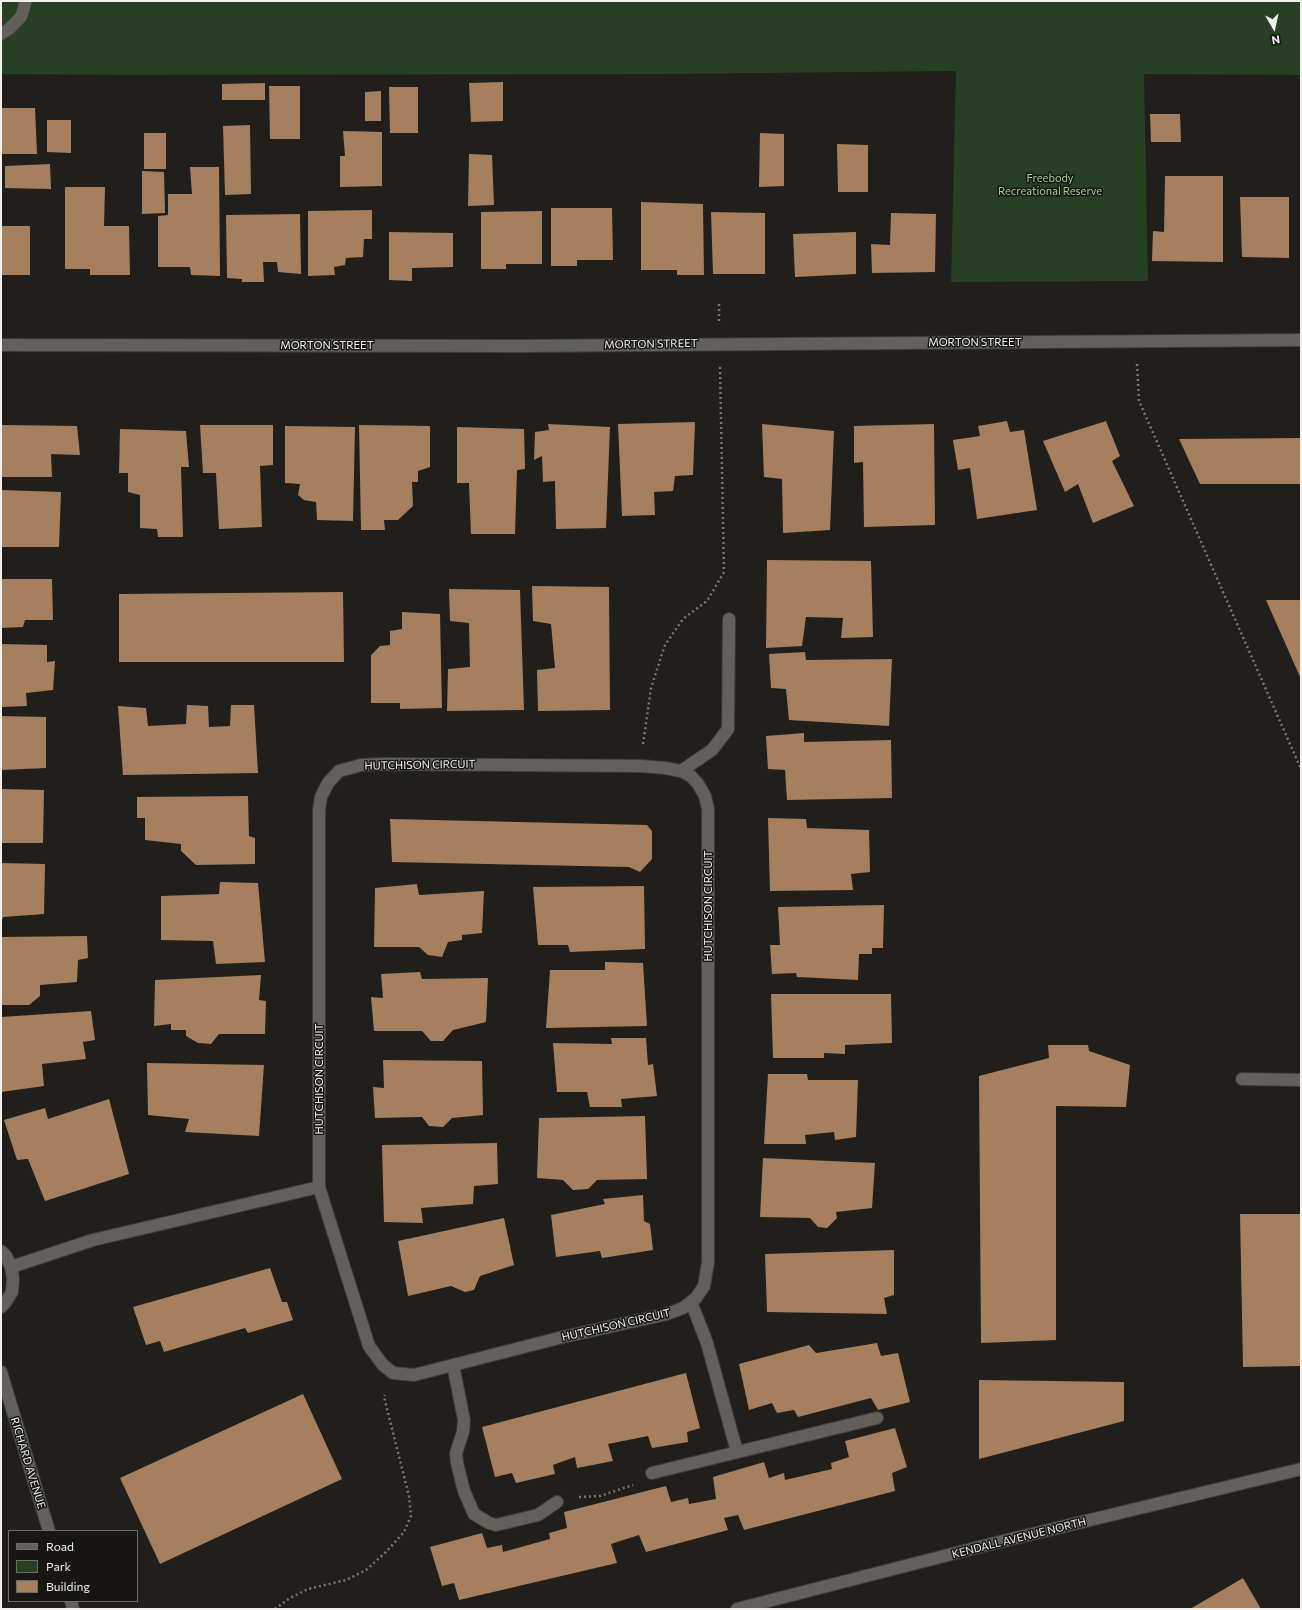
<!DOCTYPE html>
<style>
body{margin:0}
#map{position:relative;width:1302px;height:1610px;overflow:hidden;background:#201f1b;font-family:Commissioner,sans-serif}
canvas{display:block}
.frame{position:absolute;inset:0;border:2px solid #f1f0ed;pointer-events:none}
.legend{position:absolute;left:8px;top:1530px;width:130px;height:72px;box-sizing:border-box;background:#171612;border:1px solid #6e6d6a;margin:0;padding:5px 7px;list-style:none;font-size:12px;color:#f1f0ed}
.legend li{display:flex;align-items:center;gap:8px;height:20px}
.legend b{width:20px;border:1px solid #6e6d6a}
.north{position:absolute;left:1254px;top:8px;width:40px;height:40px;-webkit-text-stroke:3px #171612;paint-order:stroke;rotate:171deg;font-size:11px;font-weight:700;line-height:16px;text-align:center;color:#f1f0ed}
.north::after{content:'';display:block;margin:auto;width:14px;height:18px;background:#f1f0ed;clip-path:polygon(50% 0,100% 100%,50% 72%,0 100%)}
</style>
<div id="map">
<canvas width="1302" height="1610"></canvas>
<div class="frame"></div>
<ul class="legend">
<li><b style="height:5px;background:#62605b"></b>Road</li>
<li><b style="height:11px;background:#273f22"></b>Park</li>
<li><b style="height:11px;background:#a67f5f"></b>Building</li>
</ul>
<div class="north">N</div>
</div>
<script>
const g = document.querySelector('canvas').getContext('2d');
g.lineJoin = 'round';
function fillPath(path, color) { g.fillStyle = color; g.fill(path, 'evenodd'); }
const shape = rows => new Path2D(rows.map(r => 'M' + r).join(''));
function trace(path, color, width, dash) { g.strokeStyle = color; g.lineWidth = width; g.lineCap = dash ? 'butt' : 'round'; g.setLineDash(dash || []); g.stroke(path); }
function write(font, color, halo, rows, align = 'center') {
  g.font = font + ' Commissioner,sans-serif'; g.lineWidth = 3; g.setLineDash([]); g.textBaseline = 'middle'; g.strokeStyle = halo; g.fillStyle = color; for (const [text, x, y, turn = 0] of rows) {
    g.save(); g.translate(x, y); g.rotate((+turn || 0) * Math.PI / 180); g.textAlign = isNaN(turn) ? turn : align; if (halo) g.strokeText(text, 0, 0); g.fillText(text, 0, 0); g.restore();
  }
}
fillPath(shape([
 [1,1,1301,1,1301,75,1144,74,1148,281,951,282,956,71,663,74,125,75,1,74]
]), '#273f22');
fillPath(shape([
 [503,82,503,121,471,122,469,83],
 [265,83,265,100,222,100,222,84],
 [269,86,300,86,300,139,270,139],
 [389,87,418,87,418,133,390,133],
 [381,91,381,121,365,121,365,92],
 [1,108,35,108,37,154,1,154],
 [1150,114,1180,114,1181,142,1151,142],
 [47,120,71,120,71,153,47,152],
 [250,125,251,194,225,195,223,126],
 [343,131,382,132,382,186,340,187,340,156,345,156],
 [144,133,166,133,166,169,144,169],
 [760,133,784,134,784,186,759,187],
 [837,144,868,145,868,192,838,192],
 [469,154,492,155,494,205,468,206],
 [50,164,51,189,5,188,5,166],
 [190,167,219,167,220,276,191,275,190,267,158,267,158,216,168,215,168,194,192,194],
 [142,171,164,172,165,213,142,214],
 [1165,176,1223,176,1223,262,1152,261,1153,231,1164,232],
 [65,187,105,187,104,226,129,226,130,275,90,275,90,269,65,269],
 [1240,197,1289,197,1289,258,1242,257],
 [641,202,703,204,704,275,677,275,677,270,641,270],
 [551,208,612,208,613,260,577,260,577,266,551,266],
 [372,210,372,239,364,239,363,257,346,258,345,265,334,267,335,275,308,276,308,211],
 [542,211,542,264,506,264,506,269,481,269,481,212],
 [711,212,765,213,765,274,713,274],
 [891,213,936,214,935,272,872,273,871,244,890,245],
 [300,214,301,274,278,272,277,262,263,262,264,282,242,282,242,279,227,278,226,215],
 [1,226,30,226,30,275,1,275],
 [389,232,453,233,453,267,412,268,412,281,389,280],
 [856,232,856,274,795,277,793,234],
 [1007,421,1010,432,1024,430,1037,510,977,519,970,468,958,470,953,440,980,436,978,426],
 [1106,421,1120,456,1112,461,1134,506,1093,523,1078,484,1065,492,1043,441],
 [695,422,693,475,675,476,673,491,654,492,655,515,622,516,618,424],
 [548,424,610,427,606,528,556,529,555,481,543,482,542,456,534,460,535,432,549,430],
 [762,424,834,431,830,530,783,533,782,479,764,477],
 [934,424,935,525,864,527,863,462,854,463,854,426],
 [1,425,77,426,80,455,51,454,52,477,1,477],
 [200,425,273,425,273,465,260,466,262,527,219,529,216,473,203,473],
 [359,425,430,426,430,467,418,471,418,482,412,482,413,506,398,520,384,520,385,530,361,530],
 [285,426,355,427,353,521,317,520,316,502,304,500,298,495,300,484,285,483],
 [457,427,524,429,525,469,517,470,515,534,471,534,469,483,457,483],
 [120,429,186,431,189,467,181,467,183,537,158,537,157,529,140,528,140,495,128,492,128,473,119,473],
 [1301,438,1301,484,1200,484,1179,439],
 [1,490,61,492,59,547,1,547],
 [767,560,871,561,873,637,841,638,843,618,806,617,802,646,766,648],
 [1,579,52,579,53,620,25,620,23,627,1,628],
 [532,586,609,587,610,710,538,711,537,670,555,668,551,624,533,621],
 [449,589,520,590,524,710,447,711,448,669,470,667,469,623,450,621],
 [343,592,344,662,119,662,119,594],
 [1266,600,1301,600,1301,679],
 [402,612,440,614,442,708,400,709,400,703,371,703,371,655,380,646,390,645,390,631,402,629],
 [1,644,47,645,47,662,55,661,53,690,26,693,27,706,1,707],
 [805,652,806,660,892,659,889,726,789,720,786,689,771,688,769,654],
 [187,705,208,706,209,727,230,726,231,705,254,705,258,773,123,775,118,706,146,708,148,726,186,724],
 [1,716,46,717,46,768,1,770],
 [804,733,804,742,891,740,892,798,787,800,785,770,768,769,766,736],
 [1,789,44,790,43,843,1,843],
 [248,796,249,836,255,838,255,864,196,865,181,851,181,844,145,840,145,818,137,818,137,797],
 [768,818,806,819,807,828,869,830,870,872,851,874,853,890,770,891],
 [390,819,647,825,652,831,652,859,640,872,629,867,392,862],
 [1,863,45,864,44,914,3,917,1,923],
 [220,882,258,883,265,962,216,964,213,941,161,940,161,896,219,894],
 [417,884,419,895,484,891,482,933,462,935,462,940,448,942,442,957,428,955,419,947,374,947,375,888],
 [644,886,645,949,570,952,568,945,538,945,533,887],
 [884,905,883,948,872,948,872,954,859,954,858,980,797,977,796,973,772,974,770,945,780,945,778,907],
 [87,936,88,958,78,960,77,982,40,985,40,996,29,1005,1,1005,1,937],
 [605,962,643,963,647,1026,546,1028,550,970,605,970],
 [420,972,422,979,488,978,486,1022,453,1030,443,1041,431,1041,422,1031,374,1031,371,997,383,998,381,974],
 [261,975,259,1000,266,1001,265,1034,219,1034,211,1044,198,1043,186,1036,186,1030,171,1030,171,1024,154,1026,155,980],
 [771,994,891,994,892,1043,845,1045,845,1054,824,1053,824,1058,773,1058],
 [91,1011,95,1040,83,1042,86,1059,42,1064,44,1086,1,1092,1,1017],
 [611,1038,646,1038,648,1065,653,1064,657,1096,621,1099,622,1107,590,1107,587,1092,557,1092,553,1043,612,1044],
 [1048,1045,1088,1045,1089,1051,1130,1065,1126,1107,1056,1106,1056,1340,981,1343,979,1076,1049,1058],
 [383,1060,482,1061,483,1115,452,1118,443,1127,429,1126,422,1117,375,1118,373,1087,384,1088],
 [147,1063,264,1065,259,1136,185,1132,189,1119,148,1115],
 [768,1074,807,1074,808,1080,858,1080,856,1137,835,1140,834,1132,805,1135,806,1144,764,1144],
 [109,1099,129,1174,45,1201,28,1159,17,1160,4,1120,45,1108,48,1119],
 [645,1116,647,1179,597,1180,588,1189,573,1190,563,1180,537,1178,539,1118],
 [497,1143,498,1184,474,1186,473,1204,421,1208,423,1223,384,1222,382,1145],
 [763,1158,875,1163,872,1208,836,1212,837,1218,827,1228,818,1227,810,1218,760,1217],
 [643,1195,644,1221,650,1224,653,1250,602,1258,600,1251,556,1257,551,1215,605,1204,603,1199],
 [1240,1214,1301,1214,1301,1366,1243,1367],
 [504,1218,514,1265,480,1276,474,1290,465,1292,451,1286,408,1296,398,1241],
 [894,1250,894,1295,884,1298,887,1314,767,1312,765,1254],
 [270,1268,282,1302,287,1302,293,1320,248,1333,245,1328,164,1352,160,1341,146,1345,133,1307],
 [877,1343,881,1356,898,1353,910,1402,878,1410,871,1398,798,1417,794,1410,777,1413,772,1403,749,1410,739,1364,809,1345,816,1353],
 [686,1373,700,1428,687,1432,688,1442,652,1448,648,1436,608,1444,613,1461,577,1468,575,1457,553,1465,555,1474,516,1483,512,1473,495,1477,482,1427],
 [979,1380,1124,1382,1124,1421,979,1459],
 [303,1394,342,1479,160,1564,120,1478],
 [895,1428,907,1467,892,1473,895,1491,744,1530,738,1515,724,1518,728,1530,646,1552,639,1535,611,1544,617,1563,459,1600,454,1583,442,1586,430,1547,482,1533,487,1548,502,1545,503,1552,550,1539,549,1533,567,1528,564,1512,666,1486,671,1502,688,1498,689,1504,716,1499,713,1477,764,1462,769,1478,784,1473,785,1480,832,1469,831,1463,849,1457,845,1441],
 [1243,1578,1261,1609,1190,1609]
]), '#a67f5f');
const minor = shape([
 [1,34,9,29,21,17,26,1],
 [1,345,520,346,1301,340],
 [383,764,641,766,665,768,681,771,691,776,698,784,705,796,708,809,708,1262,704,1286,696,1298,683,1308,667,1314,563,1337,414,1375,393,1373,383,1365,369,1346,319,1187,319,810,321,797,328,783,339,771,361,765,383,764],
 [681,771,712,750,728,729,729,619],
 [1242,1079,1301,1080],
 [1,1251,6,1256,11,1267,13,1279,12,1292,5,1303,1,1307],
 [11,1267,93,1240,319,1187],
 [691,1302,707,1343,737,1452],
 [453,1365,464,1420,463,1432,456,1453,457,1463,464,1491,474,1514,489,1523,496,1525,538,1515,557,1502],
 [1,1372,49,1531],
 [652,1473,877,1418],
 [71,1601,73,1609],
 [737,1609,995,1543,1301,1469]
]);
trace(minor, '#3d3c39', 14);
trace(shape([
 [719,304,719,322],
 [1137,364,1139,401,1301,769],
 [643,744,651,688,665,645,683,619,707,601,724,572,720,367],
 [579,1497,600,1496,633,1485],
 [275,1609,290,1598,308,1589,346,1580,366,1570,386,1552,404,1532,411,1516,409,1496,384,1397,385,1395]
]), '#787773', 2.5, [2, 3]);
trace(minor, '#62605b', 12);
write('11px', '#a0d196', '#171612', [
 ["Freebody",1050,178],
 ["Recreational Reserve",1050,191]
]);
write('11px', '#f1f0ed', '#171612', [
 ["MORTON STREET",975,342],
 ["MORTON STREET",651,344,-1],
 ["MORTON STREET",327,345],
 ["HUTCHISON CIRCUIT",420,765,-1],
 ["HUTCHISON CIRCUIT",708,906,-90],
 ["HUTCHISON CIRCUIT",319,1079,-90],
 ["HUTCHISON CIRCUIT",616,1325,-13],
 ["RICHARD AVENUE",28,1463,73],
 ["KENDALL AVENUE NORTH",1019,1538,-14]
]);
</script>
